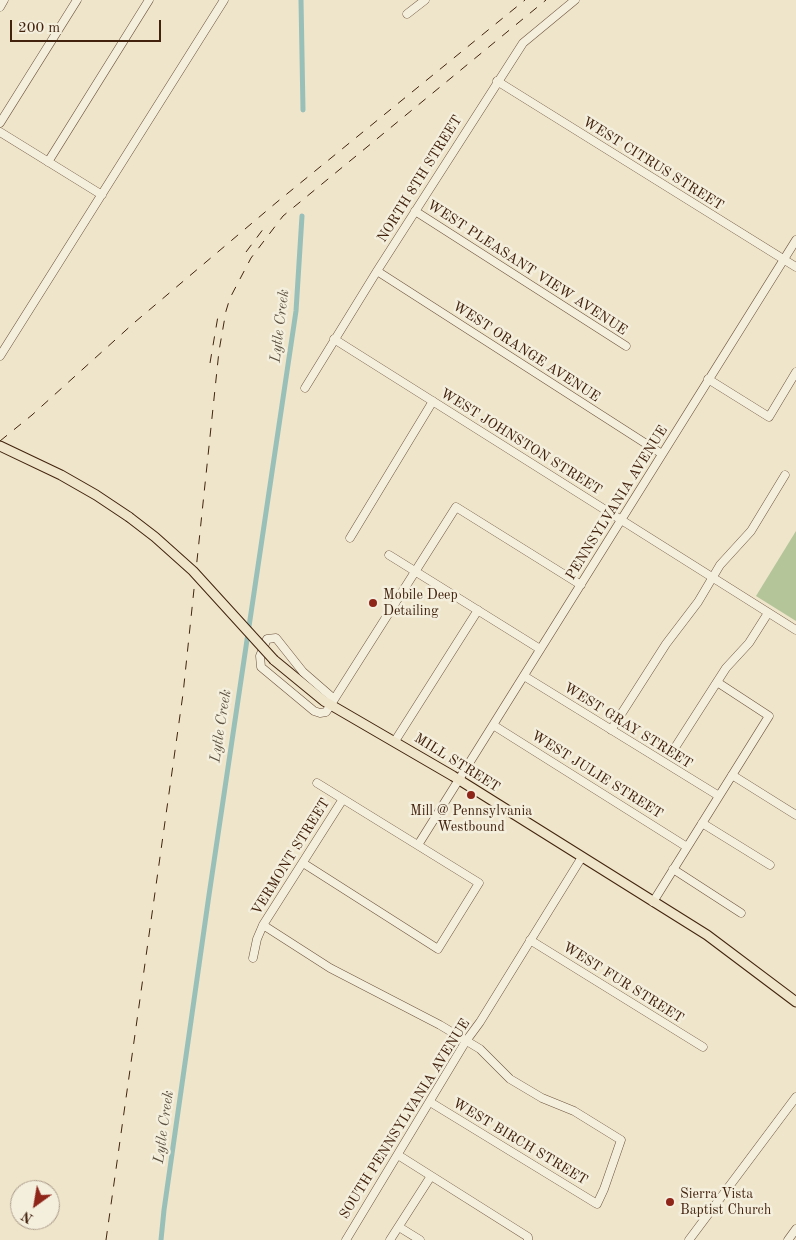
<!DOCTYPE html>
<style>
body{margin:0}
#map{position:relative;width:796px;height:1240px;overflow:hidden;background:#eee5ca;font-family:"Old Standard TT",serif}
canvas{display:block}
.north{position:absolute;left:10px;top:1180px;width:50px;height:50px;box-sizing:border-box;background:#f4eedd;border:1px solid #ad9c8a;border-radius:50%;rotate:212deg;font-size:14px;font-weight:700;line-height:20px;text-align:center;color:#42220d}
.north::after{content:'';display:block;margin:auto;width:18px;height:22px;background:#8f2418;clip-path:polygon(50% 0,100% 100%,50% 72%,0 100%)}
.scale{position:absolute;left:10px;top:20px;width:151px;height:22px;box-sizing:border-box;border:2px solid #42220d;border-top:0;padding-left:6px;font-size:15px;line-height:18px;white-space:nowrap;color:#42220d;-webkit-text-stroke:4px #f4eedd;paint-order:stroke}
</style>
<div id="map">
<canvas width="796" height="1240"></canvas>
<div class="north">N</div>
<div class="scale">200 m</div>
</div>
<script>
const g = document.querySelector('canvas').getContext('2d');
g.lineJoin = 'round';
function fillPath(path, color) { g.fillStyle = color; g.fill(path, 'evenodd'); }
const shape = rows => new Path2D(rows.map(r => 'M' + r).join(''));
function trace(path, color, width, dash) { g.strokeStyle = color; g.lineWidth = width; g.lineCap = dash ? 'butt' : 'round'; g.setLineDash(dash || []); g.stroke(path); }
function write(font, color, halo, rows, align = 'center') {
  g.font = font + ' "Old Standard TT",serif'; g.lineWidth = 5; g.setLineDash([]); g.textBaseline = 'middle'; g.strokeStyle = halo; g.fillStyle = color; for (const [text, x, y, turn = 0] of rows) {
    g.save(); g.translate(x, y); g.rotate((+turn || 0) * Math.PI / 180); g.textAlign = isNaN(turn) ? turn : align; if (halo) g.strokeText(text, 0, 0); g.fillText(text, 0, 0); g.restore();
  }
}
fillPath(shape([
 [796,531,796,621,756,596]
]), '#b5c59a');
trace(shape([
 [301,0,303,110],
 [161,1240,164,1210,209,895,296,311,302,216]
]), '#99bfb9', 5);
const minor = shape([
 [0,7,4,0],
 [407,14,425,0],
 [497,81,796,267],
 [0,123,77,0],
 [0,132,102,195],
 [48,162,149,0],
 [415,211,626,346],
 [377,271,662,454],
 [334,339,796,630],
 [0,356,224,0],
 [708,379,769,417,796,372],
 [305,388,377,271,523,43,575,0],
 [350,538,433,401],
 [389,555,540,649],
 [524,676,719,796],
 [334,699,303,672,276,638,267,639,260,656,261,667,314,711,320,713,326,712,328,709,456,507,581,585],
 [493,725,687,847],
 [611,730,666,644,698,602,720,565,751,531,785,475],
 [395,741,478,610],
 [676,746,717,682,726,668,749,643,768,613],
 [732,775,796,815],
 [702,823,770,865],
 [418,845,796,240],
 [303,863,438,949,479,883,317,783],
 [673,869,741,913],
 [653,902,769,716,717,682],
 [263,925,330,968,440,1025,480,1049,510,1079,542,1098,574,1111,621,1140,604,1189,597,1204,430,1102],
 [530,940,703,1047],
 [253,958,257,939,263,925,343,799],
 [398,1155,528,1237,528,1240],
 [399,1227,420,1240],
 [346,1240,466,1041,480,1022,582,857],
 [390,1240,431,1176],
 [689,1240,796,1097],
 [788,1240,796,1229]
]);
const major = shape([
 [0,446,61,475,96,495,129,517],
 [274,660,324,701,453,776,707,935,796,1002]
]);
trace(minor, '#6d533c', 9);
trace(major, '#42220d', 11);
trace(minor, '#f4eedd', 8);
trace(major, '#eee5ca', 9);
trace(shape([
 [246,252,267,224],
 [210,363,218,316],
 [0,441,32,415,135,322,277,202,525,0],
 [106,1240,183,694,219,351,226,311,230,298,251,258,283,216,546,0]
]), '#42220d', 1, [9, 9]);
const majorBridge = shape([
 [129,517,155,537,193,571,274,660]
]);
trace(majorBridge, '#42220d', 11, []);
trace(majorBridge, '#eee5ca', 9);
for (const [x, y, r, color] of [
 [373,603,5,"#8f2418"],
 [471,795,5,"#8f2418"],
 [670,1202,5,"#8f2418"]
]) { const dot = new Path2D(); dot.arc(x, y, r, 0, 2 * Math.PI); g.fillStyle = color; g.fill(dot); trace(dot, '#f4eedd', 2); }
write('14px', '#42220d', '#f4eedd', [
 ["WEST CITRUS STREET",653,164,32],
 ["NORTH 8TH STREET",420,179,-58],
 ["WEST PLEASANT VIEW AVENUE",527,268,33],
 ["WEST ORANGE AVENUE",526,352,33],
 ["WEST JOHNSTON STREET",521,442,32],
 ["PENNSYLVANIA AVENUE",617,503,-58],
 ["WEST GRAY STREET",628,726,32],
 ["MILL STREET",457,763,32],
 ["WEST JULIE STREET",597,775,32],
 ["VERMONT STREET",291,857,-58],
 ["WEST FUR STREET",623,983,32],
 ["SOUTH PENNSYLVANIA AVENUE",405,1119,-58],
 ["WEST BIRCH STREET",520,1142,31]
]);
write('14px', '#42220d', '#f4eedd', [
 ["Mobile Deep",383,595],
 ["Detailing",383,611],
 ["Mill @ Pennsylvania",471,811,"center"],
 ["Westbound",471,827,"center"],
 ["Sierra Vista",680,1194],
 ["Baptist Church",680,1210]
], 'left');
write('italic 15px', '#5c5141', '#f4eedd', [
 ["Lytle Creek",280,326,-83],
 ["Lytle Creek",221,726,-81],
 ["Lytle Creek",164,1127,-82]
]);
</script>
